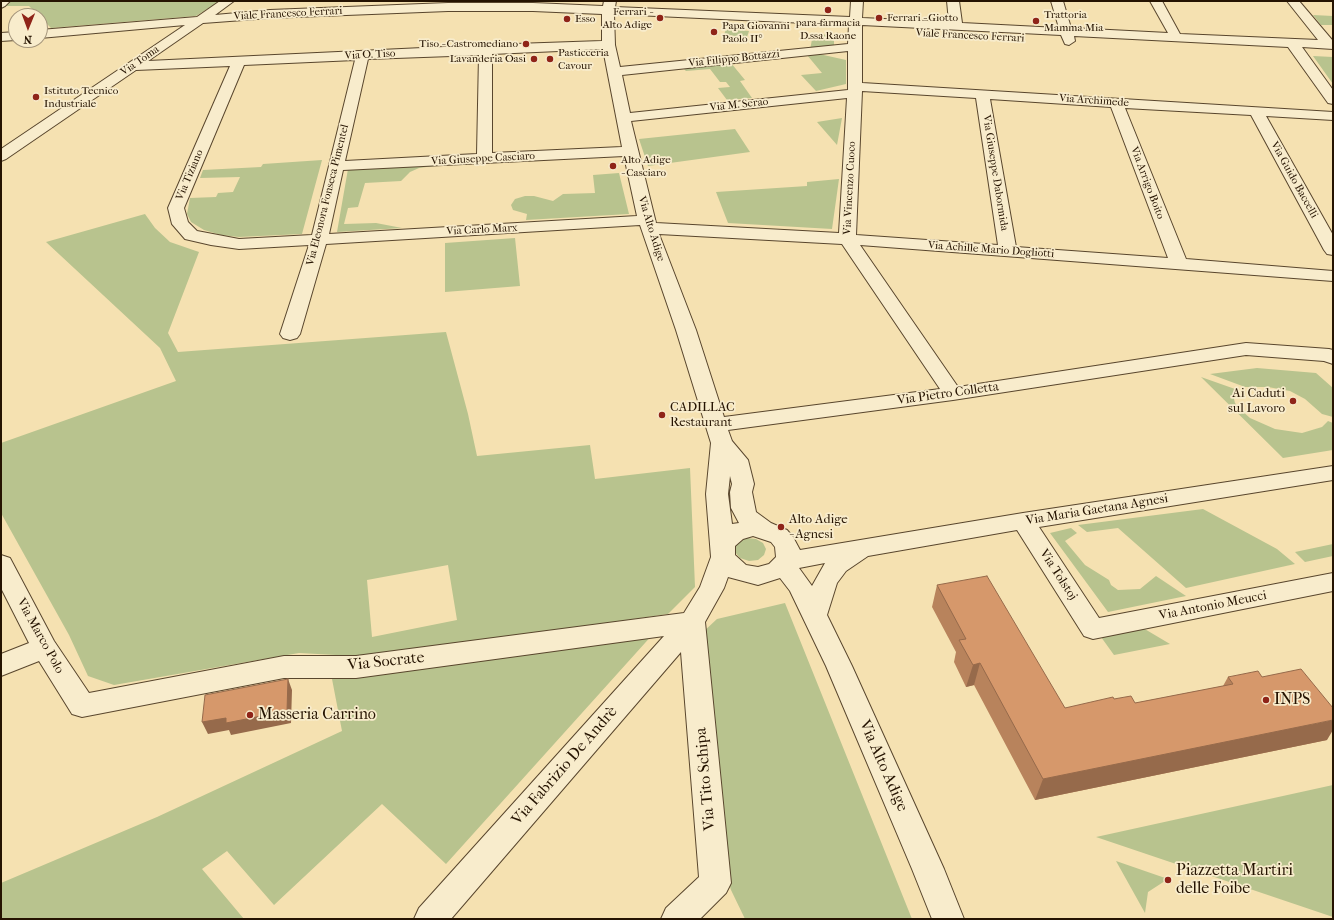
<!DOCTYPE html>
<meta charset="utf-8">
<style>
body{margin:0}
#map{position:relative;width:1334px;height:920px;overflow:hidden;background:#f5e1b1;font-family:"IM FELL French Canon",serif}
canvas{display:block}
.frame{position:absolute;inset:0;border:2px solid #251301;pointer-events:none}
.north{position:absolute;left:8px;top:8px;width:40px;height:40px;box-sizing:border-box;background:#f8eccc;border:1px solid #a4957b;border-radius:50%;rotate:181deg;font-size:11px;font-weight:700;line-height:16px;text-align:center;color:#251301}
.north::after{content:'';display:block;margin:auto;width:14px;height:18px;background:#8f2418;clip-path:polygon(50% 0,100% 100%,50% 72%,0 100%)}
</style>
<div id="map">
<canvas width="1334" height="920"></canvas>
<div class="frame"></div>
<div class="north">N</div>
</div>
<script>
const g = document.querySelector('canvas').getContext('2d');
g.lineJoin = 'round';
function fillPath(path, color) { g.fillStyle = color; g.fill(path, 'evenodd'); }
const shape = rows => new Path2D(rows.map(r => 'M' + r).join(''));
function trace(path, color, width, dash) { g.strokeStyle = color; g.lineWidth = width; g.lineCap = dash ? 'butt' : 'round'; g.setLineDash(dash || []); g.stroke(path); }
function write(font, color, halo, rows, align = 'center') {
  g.font = font + ' "IM FELL French Canon",serif'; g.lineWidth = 3.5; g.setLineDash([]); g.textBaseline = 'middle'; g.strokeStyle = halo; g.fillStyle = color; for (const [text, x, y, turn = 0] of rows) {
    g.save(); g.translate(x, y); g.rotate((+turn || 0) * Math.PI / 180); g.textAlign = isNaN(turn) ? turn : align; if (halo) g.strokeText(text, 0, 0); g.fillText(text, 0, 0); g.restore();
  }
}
fillPath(shape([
 [33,1,220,1,196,16,51,28,29,6,6,6,10,2],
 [1313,15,1333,16,1333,25,1321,25],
 [726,29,749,31,747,37,724,35],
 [813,34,834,35,834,46,810,50],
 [819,54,846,60,846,84,816,91,801,75,822,73,807,55],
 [1313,56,1333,57,1333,84],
 [731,63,745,80,740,81,752,98,727,100,718,88,730,87,726,82,720,82,710,69,686,71,683,68],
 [842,118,837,145,817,122],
 [735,129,750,152,648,166,639,139],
 [322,160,302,234,239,237,221,235,204,230,191,222,187,214,190,198,216,197,218,193,233,192,240,177,200,178,203,170,261,167,263,164],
 [449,164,419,168,410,172,401,181,365,183,358,207,348,208,344,224,376,223,402,228,337,232,348,169],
 [619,173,629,214,526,220,527,214,513,210,511,205,515,199,525,196,534,196,553,201,563,194,595,193,593,175],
 [839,179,832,229,728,223,716,192,807,186,807,182],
 [145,214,155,228,170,242,199,252,168,333,178,352,446,332,468,414,477,456,590,445,595,479,690,468,695,587,668,614,373,657,299,653,114,685,88,676,69,635,1,513,1,443,176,381,160,348,46,242],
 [448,565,457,620,372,637,367,580],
 [515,238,520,286,445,292,445,243],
 [1257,368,1316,373,1333,388,1333,417,1322,414,1305,399,1290,391,1268,387,1245,387,1210,374],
 [1201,377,1235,389,1233,395,1235,403,1241,410,1250,418,1275,429,1302,433,1322,427,1328,421,1333,423,1333,450,1283,458],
 [1203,509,1277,549,1295,564,1186,588,1118,528,1087,532,1078,525],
 [1071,528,1077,533,1065,541,1085,565,1109,580,1111,585,1118,590,1140,589,1156,576,1186,596,1108,612,1050,533],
 [747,538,756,539,763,543,766,549,764,555,758,560,749,561,740,558,735,552,734,546,739,541],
 [1333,544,1333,556,1305,562,1295,552],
 [785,603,912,919,745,919,731,890,728,881,702,633,717,619],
 [1143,628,1170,644,1114,655,1101,637],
 [654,633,446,864,382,804,274,905,227,851,202,869,244,919,1,919,1,883,157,817,342,731,332,679],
 [1333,785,1333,917,1096,837],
 [1116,861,1168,879,1148,892,1145,913]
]), '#b8c38e');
const minor = shape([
 [1,1,10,1,5,6,1,8,1,1],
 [220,1,234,1,215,15,270,10,448,3,533,3,603,6,604,1,616,1,615,7,850,17,851,1,863,1,862,18,949,22,947,1,959,1,962,23,1059,28,1051,1,1063,1,1071,28,1168,33,1150,1,1162,1,1180,34,1318,40,1287,1,1299,1,1333,41,1333,49,1302,47,1333,90,1333,104,1328,103,1288,47,1074,36,1075,41,1069,45,1065,44,1061,35,862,25,862,83,1333,112,1333,120,1266,116,1333,235,1333,255,1327,254,1324,250,1251,115,1125,108,1186,259,1333,271,1333,281,860,245,958,387,1246,343,1329,349,1333,350,1333,364,1324,361,1246,355,953,400,728,430,732,441,748,460,754,484,752,492,756,512,771,523,787,530,793,537,800,550,1023,513,1333,466,1333,480,1039,527,1099,618,1333,573,1333,591,1093,639,1084,636,1017,530,868,556,846,571,837,583,827,615,852,666,944,869,964,919,932,919,912,869,826,666,790,591,780,578,758,585,728,577,724,588,705,622,731,883,726,893,700,919,661,919,666,908,699,877,681,652,451,919,414,919,419,908,664,636,356,678,284,678,82,717,72,714,39,661,1,676,1,654,29,643,1,588,1,555,10,558,54,641,89,693,284,656,356,656,684,613,700,587,711,557,706,494,711,443,676,330,640,225,326,244,300,334,297,338,290,340,283,338,280,334,309,245,239,249,211,245,185,239,172,224,168,208,230,66,136,70,6,159,1,161,1,149,185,25,40,38,40,30,197,17,220,1],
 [448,11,533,11,602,14,602,41,486,45,148,61,203,23,270,18,448,11],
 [614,14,849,25,848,44,620,67,615,45,614,14],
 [603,49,622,147,492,153,492,54,603,49],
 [848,51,848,90,630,113,622,75,848,51],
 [479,55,477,154,345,161,368,59,479,55],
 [355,60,312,235,239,239,197,231,188,222,184,208,244,65,355,60],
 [862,91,976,98,998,245,856,235,862,91],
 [847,98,839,233,656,223,631,121,847,98],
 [990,99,1111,107,1168,258,1016,247,990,99],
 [624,156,637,216,329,234,343,170,624,156],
 [659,234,842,244,940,389,724,417,696,330,659,234],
 [730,476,732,484,730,492,731,508,739,523,732,524,728,494,730,476],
 [753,536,771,542,775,547,776,557,769,564,758,567,746,565,735,555,735,546,743,539,753,536],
 [825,563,812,586,799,568,825,563],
 [16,32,16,40,1,41,1,33,16,32]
]);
trace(minor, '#59462d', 2);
fillPath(minor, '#f8eccc');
fillPath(shape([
 [937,585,1065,708,1114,699,1135,703,1223,686,1228,677,1262,677,1327,740,1035,800,974,685,966,687,954,662,956,652,932,607]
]), '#b8835c');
fillPath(shape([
 [980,663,974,685,966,687,973,665],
 [288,679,292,690,291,723,231,735,229,730,208,734,202,722],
 [1333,720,1333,730,1327,740,1035,800,1043,779]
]), '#966a4b');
const building = shape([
 [987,576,1065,708,1113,697,1114,699,1131,696,1135,703,1233,684,1228,677,1258,671,1262,677,1301,669,1333,708,1333,720,1043,779,980,663,973,665,959,640,966,639,937,585,987,576],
 [288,679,287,711,226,723,226,718,202,722,205,695,288,679]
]);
fillPath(building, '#d6986b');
trace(building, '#966a4b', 1);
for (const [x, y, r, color] of [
 [828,10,4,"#8f2418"],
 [660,18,4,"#8f2418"],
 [879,18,4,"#8f2418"],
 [567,19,4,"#8f2418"],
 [1036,21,4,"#8f2418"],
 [714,32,4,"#8f2418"],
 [526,44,4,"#8f2418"],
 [534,59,4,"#8f2418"],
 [550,59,4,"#8f2418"],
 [36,97,4,"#8f2418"],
 [613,166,4,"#8f2418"],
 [1293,401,4,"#8f2418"],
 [662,415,4,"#8f2418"],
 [781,527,4,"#8f2418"],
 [1266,700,4,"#8f2418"],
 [250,715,4,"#8f2418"],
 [1168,880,4,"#8f2418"]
]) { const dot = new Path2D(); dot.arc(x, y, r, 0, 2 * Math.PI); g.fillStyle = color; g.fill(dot); trace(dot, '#f8eccc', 1.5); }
write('11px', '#251301', '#f8eccc', [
 ["Ferrari -",652,12,"right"],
 ["Alto Adige",652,25,"right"],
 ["Trattoria",1044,15],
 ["Mamma Mia",1044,28],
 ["Ferrari - Giotto",887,18],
 ["Esso",575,19],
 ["para-farmacia",828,23,"center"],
 ["D.ssa Raone",828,36,"center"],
 ["Papa Giovanni",722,26],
 ["Paolo II°",722,39],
 ["Tiso - Castromediano",518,44,"right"],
 ["Pasticceria",558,53],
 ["Cavour",558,66],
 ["Lavanderia Oasi",526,59,"right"],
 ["Istituto Tecnico",44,91],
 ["Industriale",44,104],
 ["Alto Adige",621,160],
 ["- Casciaro",621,173]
], 'left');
write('11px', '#251301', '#f8eccc', [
 ["Viale Francesco Ferrari",288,14,-3],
 ["Viale Francesco Ferrari",970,36,3],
 ["Via O. Tiso",370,55,-3],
 ["Via Filippo Bottazzi",734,59,-6],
 ["Via Toma",140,61,-35],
 ["Via Archimede",1094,101,4],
 ["Via M. Serao",739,105,-6],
 ["Via Giuseppe Casciaro",483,159,-3],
 ["Via Giuseppe Dabormida",995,173,81],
 ["Via Tiziano",190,175,-67],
 ["Via Guido Baccelli",1294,180,61],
 ["Via Arrigo Boito",1147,183,69],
 ["Via Vincenzo Cuoco",850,188,-87],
 ["Via Eleonora Fonseca Pimentel",328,195,-76],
 ["Via Alto Adige",651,229,73],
 ["Via Carlo Marx",482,230,-3],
 ["Via Achille Mario Dogliotti",991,250,4]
]);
write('13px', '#251301', '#f8eccc', [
 ["Via Pietro Colletta",948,394,-8],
 ["Via Maria Gaetana Agnesi",1097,510,-9],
 ["Via Tolstoj",1058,575,57],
 ["Via Antonio Meucci",1213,606,-11],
 ["Via Marco Polo",40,636,61]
]);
write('13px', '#251301', '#f8eccc', [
 ["Ai Caduti",1285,394,"right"],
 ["sul Lavoro",1285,409,"right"],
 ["CADILLAC",670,408],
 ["Restaurant",670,423],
 ["Alto Adige",789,520],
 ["- Agnesi",789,535]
], 'left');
write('16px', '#251301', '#f8eccc', [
 ["Via Socrate",386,662,-6],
 ["Via Fabrizio De Andrè",565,766,-49],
 ["Via Alto Adige",883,766,66],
 ["Via Tito Schipa",706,779,-95]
]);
write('16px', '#251301', '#f8eccc', [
 ["INPS",1274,700],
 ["Masseria Carrino",258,715],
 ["Piazzetta Martiri",1176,871],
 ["delle Foibe",1176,889]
], 'left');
</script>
